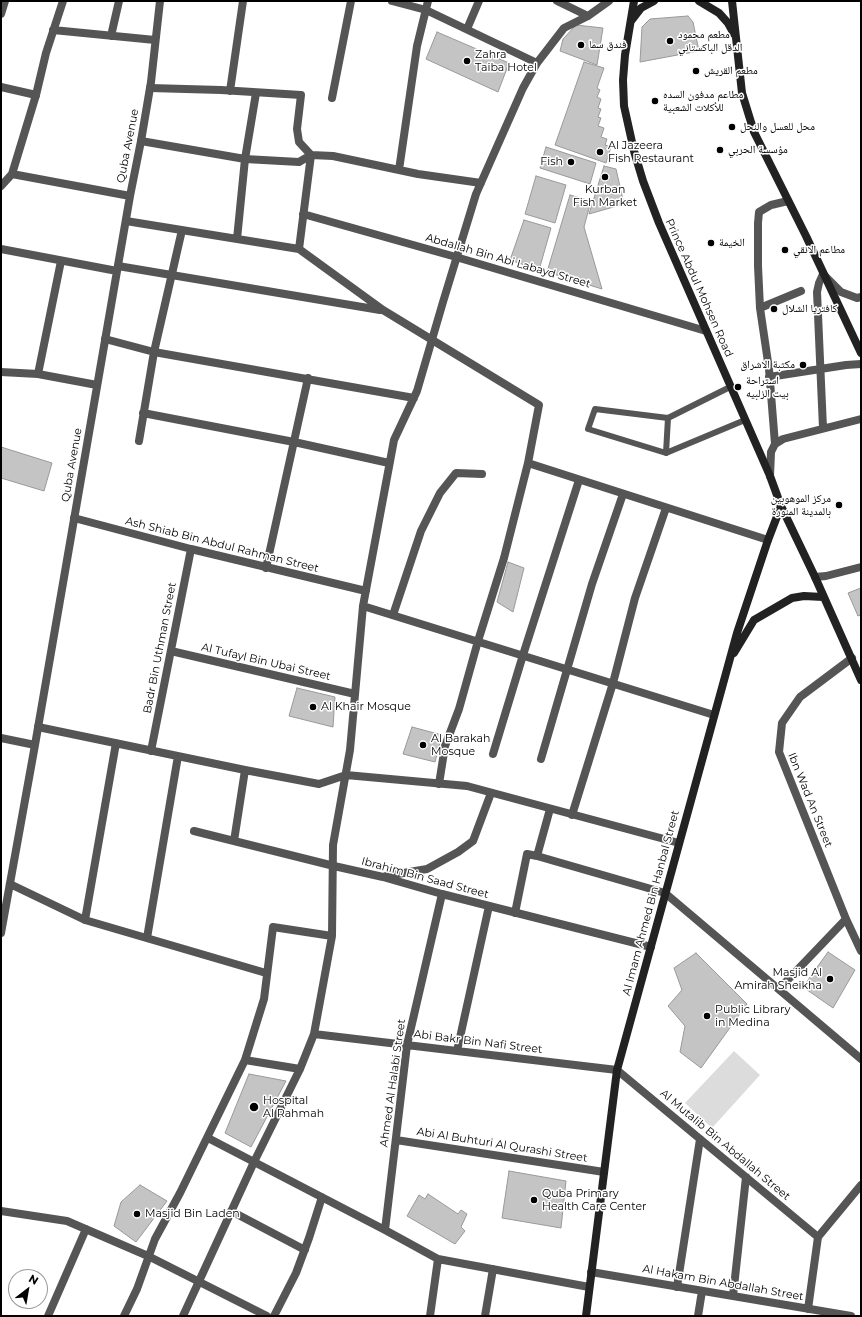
<!DOCTYPE html>
<meta charset="utf-8">
<style>
body{margin:0}
#map{position:relative;width:862px;height:1317px;overflow:hidden;background:#fff;font-family:Montserrat,sans-serif}
canvas{display:block}
.frame{position:absolute;inset:0;border:2px solid #000;pointer-events:none}
.north{position:absolute;left:8px;top:1269px;width:40px;height:40px;box-sizing:border-box;background:#fff;border:1px solid #999;border-radius:50%;rotate:31deg;font-size:11px;font-weight:700;line-height:16px;text-align:center;color:#000}
.north::after{content:'';display:block;margin:auto;width:14px;height:18px;background:#000;clip-path:polygon(50% 0,100% 100%,50% 72%,0 100%)}
</style>
<div id="map">
<canvas width="862" height="1317"></canvas>
<div class="frame"></div>
<div class="north">N</div>
</div>
<script>
const g = document.querySelector('canvas').getContext('2d');
g.lineJoin = 'round';
function fillPath(path, color) { g.fillStyle = color; g.fill(path, 'evenodd'); }
const shape = rows => new Path2D(rows.map(r => 'M' + r).join(''));
function trace(path, color, width, dash) { g.strokeStyle = color; g.lineWidth = width; g.lineCap = dash ? 'butt' : 'round'; g.setLineDash(dash || []); g.stroke(path); }
function write(font, color, halo, rows, align = 'center') {
  g.font = font + ' Montserrat,"Noto Naskh Arabic",sans-serif'; g.lineWidth = 3; g.setLineDash([]); g.textBaseline = 'middle'; g.strokeStyle = halo; g.fillStyle = color; for (const [text, x, y, turn = 0] of rows) {
    g.save(); g.translate(x, y); g.rotate((+turn || 0) * Math.PI / 180); g.textAlign = isNaN(turn) ? turn : align; if (halo) g.strokeText(text, 0, 0); g.fillText(text, 0, 0); g.restore();
  }
}
fillPath(shape([
 [734,1051,760,1075,712,1128,685,1103]
]), '#dcdcdc');
const building = shape([
 [688,16,693,22,699,51,640,62,642,27,650,19,688,16],
 [576,25,603,28,597,65,560,51,563,39,576,25],
 [437,32,509,63,498,92,426,59,437,32],
 [584,62,604,68,597,88,600,90,597,97,601,99,598,108,601,109,598,117,601,118,598,126,604,128,601,137,607,139,605,145,611,147,606,163,555,145,584,62],
 [546,147,596,163,590,184,540,168,546,147],
 [604,166,616,169,624,204,589,214,604,166],
 [536,176,566,185,555,223,525,214,536,176],
 [570,195,591,201,584,227,602,289,547,272,570,195],
 [524,220,551,228,539,270,510,260,524,220],
 [1,447,52,463,44,491,1,478,1,447],
 [508,562,524,568,513,612,497,602,508,562],
 [861,588,861,615,858,616,848,593,861,588],
 [297,688,335,697,333,727,289,716,297,688],
 [412,727,442,735,435,762,403,754,412,727],
 [828,952,855,970,833,1008,803,987,828,952],
 [696,953,747,1004,701,1068,680,1052,685,1026,668,1006,682,990,674,968,696,953],
 [249,1074,286,1081,251,1147,225,1133,249,1074],
 [509,1171,566,1181,561,1228,502,1218,509,1171],
 [140,1185,167,1201,136,1242,114,1226,121,1202,140,1185],
 [428,1194,458,1214,461,1210,467,1214,461,1227,465,1231,455,1244,407,1216,419,1195,425,1199,428,1194]
]);
fillPath(building, '#c4c4c4');
trace(building, '#999', 1);
trace(shape([
 [730,387,668,418,595,409,588,429,666,453,745,420],
 [666,453,668,418]
]), '#555', 6);
trace(shape([
 [53,30,155,40],
 [111,36,119,1],
 [12,174,130,196],
 [1,186,12,174,36,95,46,53,63,1],
 [1,249,117,271],
 [1,372,38,374,97,385],
 [38,374,61,261],
 [1,738,35,745],
 [1,933,35,745,130,196,141,141,151,82,160,1]
]), '#555', 8);
trace(shape([
 [392,1,426,10,537,63],
 [557,1,588,16],
 [1,14,5,1],
 [467,29,479,1],
 [1,87,36,95],
 [150,88,221,90,301,95,297,129,299,142,311,155,299,249,383,310,539,405,528,463,504,558,478,641,459,709,445,746,439,784],
 [230,91,243,1],
 [332,98,351,1],
 [141,141,245,159,299,162,311,155,333,156,418,174,481,183],
 [399,170,417,46,428,1],
 [303,214,456,257,706,331],
 [126,221,299,249],
 [237,239,245,159,256,93],
 [118,266,380,310],
 [760,308,801,291],
 [105,339,154,352,414,398],
 [769,377,846,365,861,364],
 [143,413,294,442,389,463],
 [823,428,817,292,819,283,823,274,841,292,857,298,861,297],
 [139,441,154,352,182,230],
 [775,444,769,369,760,308,758,266,758,223,759,212,771,205,788,201],
 [528,463,768,540],
 [770,476,771,452,775,444,783,439,861,419],
 [74,518,191,549,366,591],
 [266,568,308,378],
 [815,577,826,576,861,567],
 [363,606,714,715],
 [393,615,421,531,440,493,456,473,482,474],
 [171,651,355,694],
 [852,658,800,697,782,723,779,752,846,919,861,951],
 [38,727,245,770,319,784,346,775,467,786,679,843],
 [151,751,191,549],
 [493,754,523,655,579,480],
 [541,759,592,584,623,494],
 [572,815,613,683,635,598,666,508],
 [194,831,334,866,383,877,442,894,651,947],
 [234,841,245,770],
 [537,856,665,893,861,1059],
 [386,876,427,869,458,852,473,841,491,793],
 [10,884,85,920,266,973],
 [515,913,527,854,537,856,550,809],
 [85,920,116,743],
 [147,938,178,756],
 [779,989,846,919],
 [314,1034,617,1070,818,1237],
 [457,1051,489,906],
 [245,1060,300,1069],
 [208,1138,385,1230,438,1259,589,1287],
 [396,1140,604,1172],
 [1,1211,67,1221,148,1256,267,1316],
 [231,1211,305,1250],
 [385,1230,407,1045,442,894],
 [591,1272,851,1316],
 [677,1287,700,1139],
 [733,1296,746,1177],
 [808,1309,818,1237,861,1185],
 [48,1316,86,1229],
 [124,1316,137,1289,155,1239,180,1193,245,1060,264,999,273,927,332,936],
 [183,1316,254,1162,300,1069,314,1034,332,936,333,845,350,750,363,606,394,440,417,391,443,302,476,194,523,88,537,63,564,28,588,16,609,1],
 [274,1316,296,1273,309,1238,322,1197],
 [430,1316,438,1259],
 [485,1316,493,1269],
 [698,1316,702,1291]
]), '#555', 8);
trace(shape([
 [634,1,625,55,623,80,624,106,634,151,643,181,659,223,770,476,781,506,815,577,861,680],
 [699,1,719,13,728,23,734,34],
 [732,1,742,93,754,132,806,236,861,353],
 [631,21,641,8,654,1],
 [734,653,754,620,792,598,804,596,823,597],
 [586,1316,617,1070,737,633,768,540,781,506]
]), '#222', 8);
for (const [x, y, r, color] of [
 [670,41,4,"#000"],
 [581,45,4,"#000"],
 [467,61,4,"#000"],
 [696,71,4,"#000"],
 [655,101,4,"#000"],
 [732,127,4,"#000"],
 [720,150,4,"#000"],
 [600,152,4,"#000"],
 [571,162,4,"#000"],
 [605,177,4,"#000"],
 [711,243,4,"#000"],
 [785,250,4,"#000"],
 [774,309,4,"#000"],
 [803,365,4,"#000"],
 [738,387,4,"#000"],
 [839,505,4,"#000"],
 [313,707,4,"#000"],
 [423,745,4,"#000"],
 [830,979,4,"#000"],
 [707,1016,4,"#000"],
 [254,1107,5,"#000"],
 [534,1200,4,"#000"],
 [137,1214,4,"#000"]
]) { const dot = new Path2D(); dot.arc(x, y, r, 0, 2 * Math.PI); g.fillStyle = color; g.fill(dot); trace(dot, '#fff', 1.5); }
write('11px', '#000', '#fff', [
 ["مطعم محمود",678,35],
 ["الدقل الباكستاني",678,48],
 ["فندق سما",589,45],
 ["Zahra",475,55],
 ["Taiba Hotel",475,68],
 ["مطعم القريش",704,71],
 ["مطاعم مدفون السده",663,95],
 ["للأكلات الشعبية",663,108],
 ["محل للعسل والنحل",740,127],
 ["Al Jazeera",608,146],
 ["Fish Restaurant",608,159],
 ["مؤسسة الحربي",728,150],
 ["Fish",563,162,"right"],
 ["Kurban",605,190,"center"],
 ["Fish Market",605,203,"center"],
 ["الخيمة",719,243],
 ["مطاعم الانقي",793,250],
 ["كافتريا الشلال",782,309],
 ["مكتبة الاشراق",795,365,"right"],
 ["استراحة",746,381],
 ["بيت الزلبيه",746,394],
 ["مركز الموهوبين",831,499,"right"],
 ["بالمدينة المنورة",831,512,"right"],
 ["Al Khair Mosque",321,707],
 ["Al Barakah",431,739],
 ["Mosque",431,752],
 ["Masjid Al",822,973,"right"],
 ["Amirah Sheikha",822,986,"right"],
 ["Public Library",715,1010],
 ["in Medina",715,1023],
 ["Hospital",263,1101],
 ["Al Rahmah",263,1114],
 ["Quba Primary",542,1194],
 ["Health Care Center",542,1207],
 ["Masjid Bin Laden",145,1214]
], 'left');
write('11px', '#000', '#fff', [
 ["Quba Avenue",128,146,-79],
 ["Abdallah Bin Abi Labayd Street",508,261,16],
 ["Prince Abdul Mohsen Road",699,288,66],
 ["Quba Avenue",72,465,-80],
 ["Ash Shiab Bin Abdul Rahman Street",222,545,14],
 ["Badr Bin Uthman Street",160,648,-79],
 ["Al Tufayl Bin Ubai Street",266,662,13],
 ["Ibn Wad An Street",810,800,68],
 ["Ibrahim Bin Saad Street",425,878,15],
 ["Al Imam Ahmed Bin Hanbal Street",651,903,-75],
 ["Abi Bakr Bin Nafi Street",478,1042,7],
 ["Ahmed Al Halabi Street",393,1083,-82],
 ["Abi Al Buhturi Al Qurashi Street",502,1145,9],
 ["Al Mutalib Bin Abdallah Street",725,1145,40],
 ["Al Hakam Bin Abdallah Street",723,1283,10]
]);
</script>
